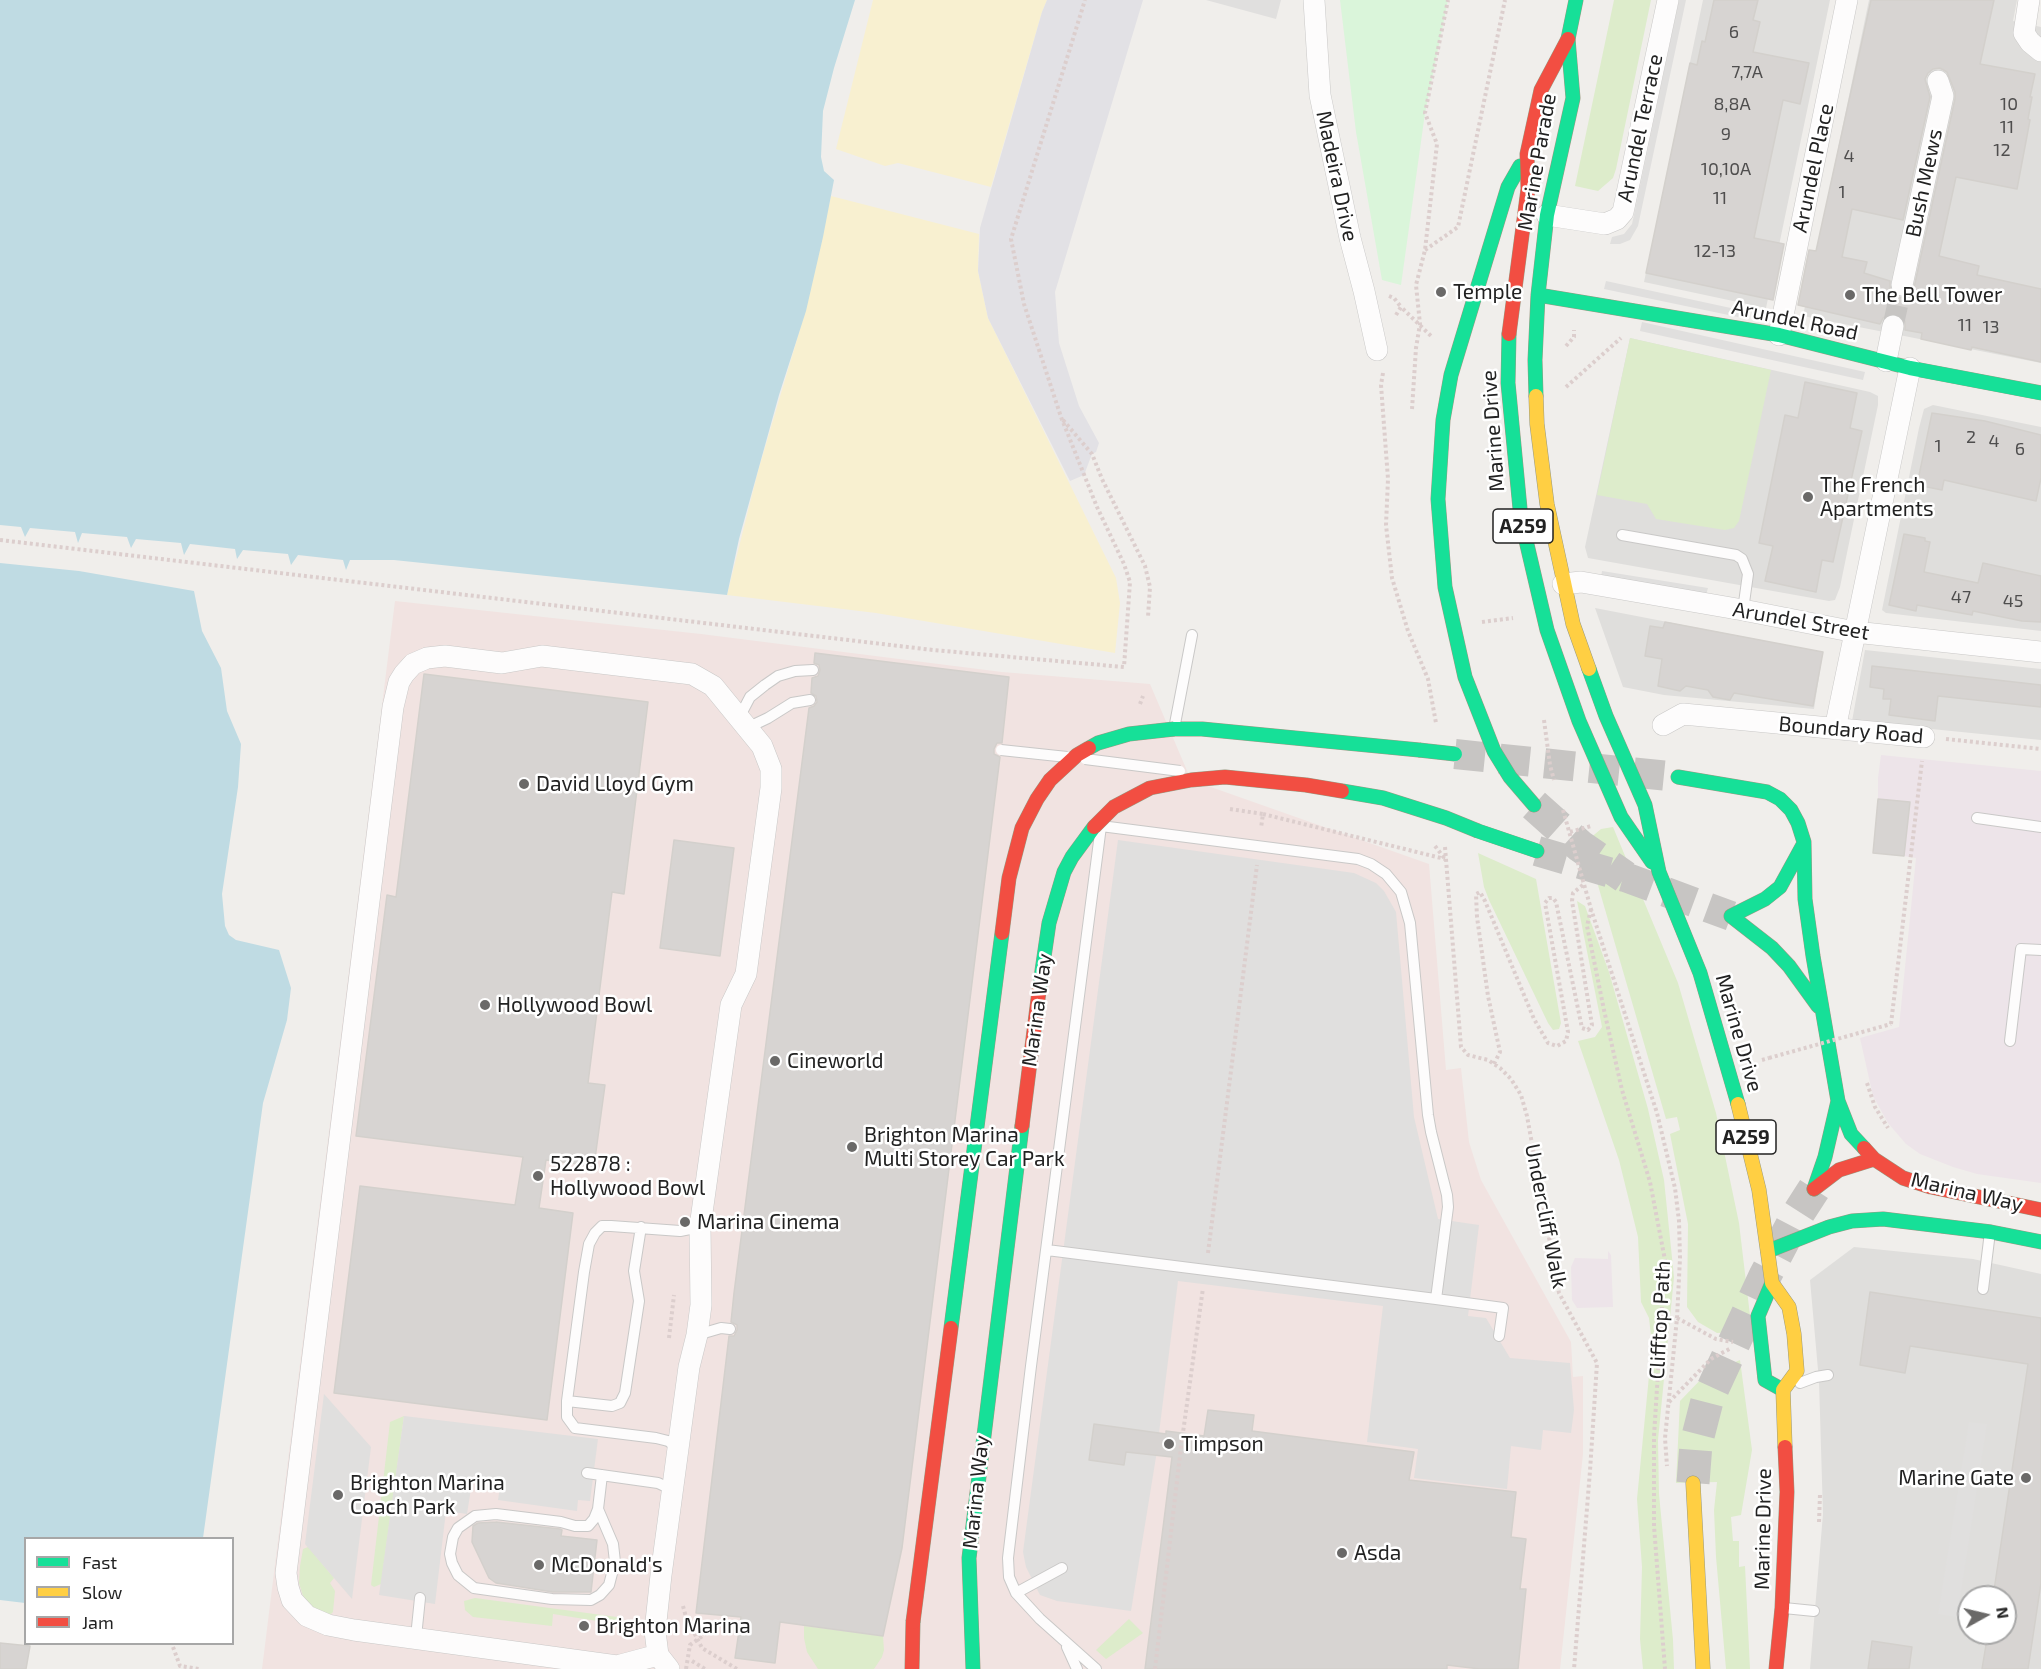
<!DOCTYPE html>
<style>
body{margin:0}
#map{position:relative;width:2041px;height:1669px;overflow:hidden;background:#f0eeeb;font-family:"Exo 2",sans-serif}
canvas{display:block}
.legend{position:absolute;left:24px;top:1537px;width:210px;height:108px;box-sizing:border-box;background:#fff;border:2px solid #a7a7a7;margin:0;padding:8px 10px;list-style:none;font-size:18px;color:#222}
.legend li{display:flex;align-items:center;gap:12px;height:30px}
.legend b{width:30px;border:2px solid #a7a7a7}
.north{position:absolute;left:1957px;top:1585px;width:60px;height:60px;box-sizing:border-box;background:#fff;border:2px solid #a7a7a7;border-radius:50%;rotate:82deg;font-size:16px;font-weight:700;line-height:24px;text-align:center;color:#222}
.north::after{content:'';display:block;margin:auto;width:21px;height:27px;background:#6a6968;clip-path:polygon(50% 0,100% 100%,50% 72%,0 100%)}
</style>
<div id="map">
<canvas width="2041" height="1669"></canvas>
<ul class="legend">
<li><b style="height:8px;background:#16e098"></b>Fast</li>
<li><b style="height:8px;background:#ffcf43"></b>Slow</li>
<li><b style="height:8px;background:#f24e42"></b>Jam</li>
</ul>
<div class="north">N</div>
</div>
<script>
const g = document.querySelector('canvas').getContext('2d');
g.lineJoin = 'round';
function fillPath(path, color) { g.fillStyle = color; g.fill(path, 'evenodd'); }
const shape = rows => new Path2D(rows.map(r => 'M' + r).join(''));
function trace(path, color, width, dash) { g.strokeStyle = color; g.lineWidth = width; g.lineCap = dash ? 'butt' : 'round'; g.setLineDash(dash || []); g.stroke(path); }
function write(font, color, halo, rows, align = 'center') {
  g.font = font + ' "Exo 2",sans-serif'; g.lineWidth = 5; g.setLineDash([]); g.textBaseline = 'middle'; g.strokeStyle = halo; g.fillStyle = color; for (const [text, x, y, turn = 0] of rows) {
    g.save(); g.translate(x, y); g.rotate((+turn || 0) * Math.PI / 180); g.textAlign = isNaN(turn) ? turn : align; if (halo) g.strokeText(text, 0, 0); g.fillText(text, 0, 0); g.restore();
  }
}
fillPath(shape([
 [1703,0,1830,0,1766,308,1644,282],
 [1869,0,2017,0,2013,21,2041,27,2041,363,1803,316],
 [1630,338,1870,392,1878,396,1878,405,1848,548,1840,587,1835,600,1829,601,1588,558,1585,547],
 [1933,405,2041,427,2041,631,1886,613,1882,610,1919,428,1924,409],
 [1595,608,1823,652,1814,709,1664,695,1623,687],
 [1865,650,2041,669,2041,740,1852,721],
 [1854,1247,1973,1259,2041,1274,2041,1669,1810,1669,1823,1514,1819,1381,1810,1280],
 [1969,1597,2005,1597,2005,1633,1969,1633]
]), '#dfdedc');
fillPath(shape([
 [395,601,701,634,1002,672,1150,684,1191,780,1429,864,1446,1070,1461,1068,1469,1142,1481,1180,1571,1342,1573,1377,1583,1376,1583,1454,1560,1669,262,1669]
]), '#f1e3e1');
fillPath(shape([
 [1881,755,2041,771,2041,1183,1977,1174,1953,1167,1920,1154,1906,1144,1888,1123,1873,1096,1860,1038,1899,1027,1916,858,1904,856,1909,802,1878,799,1878,778],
 [1608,1251,1611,1255,1613,1307,1577,1308,1572,1300,1571,1267,1575,1258,1608,1259]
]), '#ede4e9');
fillPath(shape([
 [1614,0,1651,0,1616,169,1613,178,1598,191,1575,186],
 [1630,338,1771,370,1739,521,1734,528,1725,530,1656,519,1647,504,1597,495],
 [1613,827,1678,983,1716,1113,1739,1223,1751,1324,1742,1332,1717,1333,1698,1322,1687,1307,1688,1224,1670,1134,1680,1130,1677,1117,1666,1119,1588,851,1589,839,1601,829],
 [1478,853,1536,879,1561,1023,1559,1029,1553,1030,1548,1023,1489,900,1484,887],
 [1577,901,1585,906,1609,972,1648,1109,1664,1180,1674,1277,1658,1440,1659,1494,1673,1640,1674,1669,1643,1669,1640,1639,1642,1567,1637,1499,1652,1345,1649,1318,1641,1302,1638,1237,1619,1160,1578,1041,1595,1037,1602,1027],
 [1740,1360,1752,1450,1741,1515,1731,1517,1733,1541,1739,1541,1739,1567,1745,1566,1750,1669,1726,1669,1716,1557,1714,1510,1717,1482,1676,1483,1680,1401,1705,1375],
 [404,1416,381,1584,374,1587,371,1585,390,1422],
 [308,1547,334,1578,330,1583,335,1591,333,1612,331,1614,327,1615,311,1607,303,1596,299,1583,300,1566,303,1549],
 [475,1598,617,1617,633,1627,624,1632,619,1631,616,1624,553,1614,552,1626,473,1617,465,1610,464,1601],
 [1129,1619,1143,1633,1106,1659,1096,1650],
 [804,1626,883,1636,884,1650,882,1657,874,1669,818,1669,807,1652,804,1638]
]), '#ddeccb');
fillPath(shape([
 [873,0,1047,0,1042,12,991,187,898,163,885,166,836,149],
 [831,196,979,234,978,271,988,318,1116,578,1120,603,1115,653,876,613,727,595,758,471,803,319]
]), '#f8f0d0');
fillPath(shape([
 [1340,0,1448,0,1425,113,1401,285,1382,280,1356,132]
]), '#daf5da');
fillPath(shape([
 [1206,0,1281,0,1276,19],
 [1679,0,1686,0,1638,226,1630,240,1620,244,1610,244,1612,237,1624,234,1632,224],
 [1606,281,1740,310,1738,317,1604,289],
 [1642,322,1865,372,1863,380,1640,331],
 [1602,571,1708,588,1706,595,1601,578],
 [1118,840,1354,873,1376,883,1384,891,1396,912,1414,1117,1438,1219,1479,1225,1468,1316,1486,1318,1510,1358,1570,1363,1574,1410,1571,1433,1543,1430,1541,1450,1511,1446,1507,1489,1414,1478,1418,1449,1367,1442,1383,1306,1178,1281,1156,1457,1131,1611,1057,1601,1040,1595,1026,1567,1023,1552],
 [324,1394,371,1447,352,1599,305,1544],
 [404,1416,598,1439,590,1501,578,1500,577,1511,498,1500,501,1480,473,1476,467,1514,446,1511,435,1604,379,1595],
 [1969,1422,1987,1424,1957,1617,1938,1614]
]), '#e0dfde');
fillPath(shape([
 [1047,0,1143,0,1055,292,1059,343,1079,406,1099,443,1096,452,1092,454,1084,475,1070,481,988,318,978,271,980,228,1042,12]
]), '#e2e1e5');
fillPath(shape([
 [0,0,855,0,834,68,823,111,821,157,824,171,834,180,823,237,806,311,779,395,739,539,727,595,394,560,350,560,346,570,343,560,298,555,291,565,288,554,243,550,237,559,235,549,190,544,184,555,181,543,136,539,131,548,127,537,82,533,78,543,75,532,30,528,25,537,21,527,0,525],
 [0,563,79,571,194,591,202,631,221,668,227,711,241,744,238,787,222,894,225,926,229,935,236,940,279,950,291,988,287,1020,263,1103,203,1538,26,1538,25,1603,0,1600]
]), '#bfdbe3');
const building = shape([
 [1714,0,1758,0,1753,20,1760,22,1753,52,1809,63,1800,104,1783,100,1754,238,1784,244,1773,300,1646,273,1690,63,1697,65,1702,41,1705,42,1714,0],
 [1871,0,1994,0,1980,64,2035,74,2030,97,2032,97,2028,119,2030,120,2017,189,1956,177,1939,256,1979,266,1977,275,2041,289,2041,362,1972,347,1971,350,1921,339,1922,333,1905,330,1905,321,1896,314,1888,314,1883,318,1880,324,1798,305,1809,250,1816,251,1871,0],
 [1933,69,1940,68,1947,72,1955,92,1955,99,1914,288,1911,294,1900,298,1894,295,1890,289,1890,281,1864,273,1867,262,1842,257,1852,209,1903,220,1930,97,1925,79,1928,73,1933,69],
 [1805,382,1857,393,1850,428,1862,431,1833,562,1822,560,1816,592,1765,581,1773,546,1759,543,1785,415,1798,418,1805,382],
 [1932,413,1985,421,2041,435,2041,478,2036,501,1944,480,1942,490,1917,485,1932,413],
 [1904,534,1925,538,1925,541,1930,542,1924,572,1978,583,1983,563,2041,576,2041,622,2022,621,1973,611,1972,615,1917,605,1916,611,1889,605,1904,534],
 [1665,622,1823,652,1813,706,1734,693,1730,700,1713,697,1708,690,1686,686,1680,691,1658,686,1662,659,1645,656,1650,626,1663,628,1665,622],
 [815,653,1009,677,1002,743,997,743,994,749,994,754,1000,757,902,1548,883,1636,780,1622,775,1663,735,1658,741,1617,696,1613,729,1336,734,1336,737,1330,737,1325,731,1322,734,1293,809,708,814,706,817,702,816,696,811,693,812,678,818,676,820,670,819,665,814,663,815,653],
 [1872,666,2041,685,2041,707,1938,696,1935,721,1889,715,1891,699,1883,699,1884,689,1870,687,1872,666],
 [424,674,648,702,624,894,612,892,588,1083,605,1085,594,1166,546,1160,539,1208,573,1213,547,1420,334,1393,360,1186,515,1205,523,1157,356,1136,387,895,396,897,424,674],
 [1878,799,1910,802,1904,856,1873,853,1878,799],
 [674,840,734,848,720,956,660,948,674,840],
 [1870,1292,2041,1318,2041,1583,2028,1669,1982,1669,1988,1633,2005,1633,2005,1597,1993,1597,2028,1364,1910,1346,1905,1373,1860,1365,1870,1292],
 [1208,1410,1254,1415,1252,1431,1414,1452,1409,1480,1516,1492,1511,1537,1526,1539,1520,1589,1526,1589,1518,1669,1480,1669,1447,1665,1447,1669,1145,1669,1172,1457,1126,1452,1124,1465,1089,1460,1094,1424,1166,1434,1166,1431,1204,1436,1208,1410],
 [496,1522,560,1529,562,1530,561,1536,597,1540,591,1592,553,1592,496,1583,489,1578,472,1542,473,1526,478,1523,496,1522],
 [1872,1641,1912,1647,1909,1669,1868,1669,1872,1641],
 [0,1643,30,1646,26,1669,0,1669,0,1643]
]);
fillPath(building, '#d7d4d2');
trace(building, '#d3d0cc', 1.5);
trace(shape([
 [1893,326,1902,285]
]), '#c7c5c3', 21, [21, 10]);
trace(shape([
 [1455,754,1678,777],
 [1537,851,1625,877,1731,916]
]), '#c7c5c3', 30, [30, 15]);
trace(shape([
 [1534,805,1580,846,1625,877],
 [1693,1483,1696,1444,1707,1401,1765,1276,1796,1217,1814,1189]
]), '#c7c5c3', 33, [33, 16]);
const lane = shape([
 [1622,535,1736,555,1742,559,1748,574,1743,610],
 [739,718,750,697,765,685,778,676,795,671,813,670],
 [747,728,768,718,792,703,810,700],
 [1174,729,1192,635],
 [1977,818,2041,827],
 [2010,1041,2021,949,2041,950],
 [1047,1250,1436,1299,1448,1207,1447,1195,1431,1132,1428,1115,1410,923,1401,892,1386,874,1371,864,1358,859,1101,826,1031,1366,1008,1558,1009,1577,1016,1593,1040,1619,1096,1669],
 [1983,1289,1990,1232],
 [1436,1299,1503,1308,1499,1336],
 [697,1335,721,1328,730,1329],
 [1800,1383,1816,1377,1828,1375],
 [567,1401,612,1406,620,1403,625,1393,639,1301,634,1271,641,1227],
 [678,1448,668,1441,656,1438,575,1428,567,1417,567,1401,584,1272,589,1244,595,1233,602,1226,611,1226,680,1231,700,1227],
 [587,1473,658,1483,673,1490],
 [598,1509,613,1544,615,1562,609,1585,600,1595,591,1600,552,1599,474,1588,458,1575,452,1563,450,1554,453,1537,458,1528,475,1516,496,1514,561,1522,575,1526,588,1526,594,1519,598,1509,602,1475],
 [1016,1593,1062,1568],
 [1784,1608,1814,1611],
 [416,1637,420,1598],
 [1067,1647,1077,1669]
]);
const street = shape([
 [1314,0,1320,95,1350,238,1364,291,1377,350],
 [2029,0,2024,33,2030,42,2041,51],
 [1547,215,1605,224,1617,219,1623,212,1668,0],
 [1902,285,1943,96,1938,81],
 [1779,335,1847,0],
 [1886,361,1893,326],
 [1563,584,1581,582,1743,610,1855,632,2041,652],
 [1663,725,1683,714,1924,737],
 [1835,729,1910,368],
 [658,1655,617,1666,354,1630,328,1625,307,1616,292,1600,288,1587,286,1573,393,707,399,682,404,674,413,664,427,658,445,656,502,663,542,656,692,674,713,686,762,746,771,769,771,788,746,974,731,1005,700,1227,701,1305,697,1335,689,1367,661,1575,655,1631,658,1655,669,1669]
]);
const fast = shape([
 [1520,166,1508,187,1451,375,1443,420,1438,499,1445,587,1465,677,1494,751,1510,777,1534,805],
 [1538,295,1779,335,1910,368,2041,393],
 [1509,334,1508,383,1521,519,1547,630,1579,721,1621,817,1652,862],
 [1536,396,1535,360,1538,295,1547,215,1573,98,1568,39,1576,0],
 [1589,669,1606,716,1645,805,1659,872,1700,973,1738,1104],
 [1174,729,1202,729,1419,750],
 [1678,777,1767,792,1780,799,1791,810,1798,823,1804,842,1805,899,1813,956,1838,1101,1851,1134,1864,1148],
 [1478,831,1537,851],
 [1803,845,1780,887,1765,899,1731,916,1772,948,1789,966,1818,1006],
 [1039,991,1049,923,1064,872,1072,857,1094,827],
 [1814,1189,1825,1157,1838,1101],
 [1768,1251,1829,1227,1852,1221,1883,1219,1991,1232,2041,1242],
 [1772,1283,1758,1316,1765,1380,1783,1390],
 [973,1669,969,1558,1022,1126]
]);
const slow = shape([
 [1536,396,1537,424,1547,504,1573,624,1589,669],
 [1738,1104,1759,1190,1772,1283,1789,1307,1794,1334,1797,1371,1783,1390,1785,1447],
 [1693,1483,1703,1669]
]);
const jam = shape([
 [1509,334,1528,189,1527,154,1541,90,1568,39],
 [1022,1126,1039,991],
 [1864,1148,1874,1159,1903,1178,1931,1187,2041,1210],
 [1814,1189,1839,1170,1874,1159],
 [912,1669,913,1622],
 [1776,1669,1782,1608,1787,1492,1785,1447]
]);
trace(lane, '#c9c8c7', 12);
trace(street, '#c9c8c7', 22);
trace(fast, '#999a82', 15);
trace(slow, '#999a82', 15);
trace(jam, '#999a82', 15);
trace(shape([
 [1425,250,1458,227,1505,0],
 [1389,296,1394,298,1401,307],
 [1396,315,1401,307,1431,336],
 [1566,346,1574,337,1574,330],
 [1383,373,1381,385,1388,479,1386,525,1392,578,1408,631,1428,679,1436,723],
 [1566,387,1621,338],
 [1412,409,1416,348,1420,324,1416,285,1425,250,1437,144,1425,113,1448,0],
 [1063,420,1092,454,1102,479,1145,566,1150,587,1148,617],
 [0,540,933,650,1124,667,1130,582,1124,564,1097,507,1061,417,1024,304,1011,239,1085,0],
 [1482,622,1513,618],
 [1140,704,1143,696],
 [1544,720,1550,765,1554,780],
 [1946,739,2041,749],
 [1230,809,1263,814,1261,828],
 [1563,810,1591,909,1657,1113,1675,1188,1679,1221,1680,1258,1677,1318,1665,1438,1667,1466],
 [1263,814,1445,859],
 [1570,832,1591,826],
 [1435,846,1445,859],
 [1445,847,1461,1047,1468,1055,1488,1060,1500,1068,1511,1079,1521,1095,1527,1116,1559,1293,1597,1363,1590,1471,1574,1669],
 [1591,909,1587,926,1604,1010,1622,1090,1650,1182,1665,1260,1654,1436,1654,1526,1665,1669],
 [1891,1024,1922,761],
 [1762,1060,1769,1058],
 [1494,1064,1500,1052,1488,996,1477,917,1476,894,1480,892,1485,901,1534,1019,1548,1043,1557,1046,1566,1041,1568,1032,1545,903,1549,898,1553,898,1556,902,1582,1028,1588,1030,1592,1025,1572,901,1573,893,1584,884],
 [1867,1083,1875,1107,1888,1128],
 [1208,1253,1257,865],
 [1677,1318,1716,1339,1733,1342],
 [669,1338,674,1295],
 [1669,1402,1711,1359,1731,1348],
 [1819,1522,1820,1494],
 [683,1606,686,1617,702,1648,737,1669],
 [173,1647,180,1666,199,1669],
 [692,1661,705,1669],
 [1155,1669,1181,1447,1203,1288]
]), '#dccecd', 4, [3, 3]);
trace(lane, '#fdfcfc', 10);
trace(street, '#fdfcfc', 21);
trace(fast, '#16e098', 14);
trace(slow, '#ffcf43', 14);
trace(jam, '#f24e42', 14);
const laneBridge = shape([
 [1001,750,1067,757],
 [1085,759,1180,771]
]);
const fastBridge = shape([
 [1089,748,1098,743,1129,734,1174,729],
 [1419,750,1455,754],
 [1342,791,1383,798,1446,818,1478,831],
 [951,1328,1002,933]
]);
const jamBridge = shape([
 [1094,827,1114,807,1150,788,1191,780,1225,777,1306,785,1342,791],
 [1002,933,1009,878,1022,828,1037,799,1050,780,1077,755,1089,748],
 [913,1622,951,1328]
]);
trace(laneBridge, '#c9c8c7', 12, []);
trace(fastBridge, '#999a82', 15, []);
trace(jamBridge, '#999a82', 15, []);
trace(shape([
 [1769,1058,1891,1024],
 [686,1669,690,1645,711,1630,739,1633]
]), '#dccecd', 4, [3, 3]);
trace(laneBridge, '#fdfcfc', 10);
trace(fastBridge, '#16e098', 14);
trace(jamBridge, '#f24e42', 14);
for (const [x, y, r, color] of [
 [1441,292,6,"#6a6968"],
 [1850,295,6,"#6a6968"],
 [1808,497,6,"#6a6968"],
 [524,784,6,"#6a6968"],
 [485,1005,6,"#6a6968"],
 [775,1061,6,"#6a6968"],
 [852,1147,6,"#6a6968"],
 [538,1176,6,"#6a6968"],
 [685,1222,6,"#6a6968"],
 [1169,1444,6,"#6a6968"],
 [2026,1478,6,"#6a6968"],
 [338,1495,6,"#6a6968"],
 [1342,1553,6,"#6a6968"],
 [539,1565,6,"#6a6968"],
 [584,1626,6,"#6a6968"]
]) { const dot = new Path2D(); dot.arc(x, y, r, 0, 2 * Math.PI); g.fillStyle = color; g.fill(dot); trace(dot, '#fff', 2); }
write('18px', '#4f4e4e', null, [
 ["6",1734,32],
 ["7,7A",1747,72],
 ["8,8A",1732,104],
 ["10",2009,104],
 ["11",2007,127],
 ["9",1726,134],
 ["12",2002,150],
 ["4",1849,156],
 ["10,10A",1726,169],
 ["1",1842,192],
 ["11",1720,198],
 ["12-13",1715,251],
 ["11",1965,325],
 ["13",1991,327],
 ["2",1971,437],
 ["4",1994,441],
 ["1",1938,446],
 ["6",2020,449],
 ["47",1961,597],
 ["45",2013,601]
]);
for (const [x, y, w] of [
 [1523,526,60],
 [1746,1137,60]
]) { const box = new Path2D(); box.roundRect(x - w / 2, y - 17, w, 34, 4.5); g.fillStyle = '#fff'; g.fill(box); trace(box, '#222', 1.5); }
write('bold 20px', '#222', null, [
 ["A259",1523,526],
 ["A259",1746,1137]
]);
write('21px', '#222', '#fff', [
 ["Arundel Terrace",1640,128,-78],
 ["Marine Parade",1537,162,-80],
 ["Arundel Place",1813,168,-78],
 ["Madeira Drive",1337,176,78],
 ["Bush Mews",1924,183,-78],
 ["Arundel Road",1795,320,12],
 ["Marine Drive",1493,431,-94],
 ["Arundel Street",1801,621,10],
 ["Boundary Road",1851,730,5],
 ["Marina Way",1037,1010,-82],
 ["Marine Drive",1739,1033,74],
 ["Marina Way",1967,1192,13],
 ["Undercliff Walk",1546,1216,79],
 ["Clifftop Path",1660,1320,-87],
 ["Marina Way",976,1492,-84],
 ["Marine Drive",1763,1529,-89]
]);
write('21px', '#222', '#fff', [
 ["Temple",1453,292],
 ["The Bell Tower",1862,295],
 ["The French",1820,485],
 ["Apartments",1820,509],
 ["David Lloyd Gym",536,784],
 ["Hollywood Bowl",497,1005],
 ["Cineworld",787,1061],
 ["Brighton Marina",864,1135],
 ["Multi Storey Car Park",864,1159],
 ["522878 :",550,1164],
 ["Hollywood Bowl",550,1188],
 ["Marina Cinema",697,1222],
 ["Timpson",1181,1444],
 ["Marine Gate",2014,1478,"right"],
 ["Brighton Marina",350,1483],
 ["Coach Park",350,1507],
 ["Asda",1354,1553],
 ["McDonald's",551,1565],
 ["Brighton Marina",596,1626]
], 'left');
</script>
